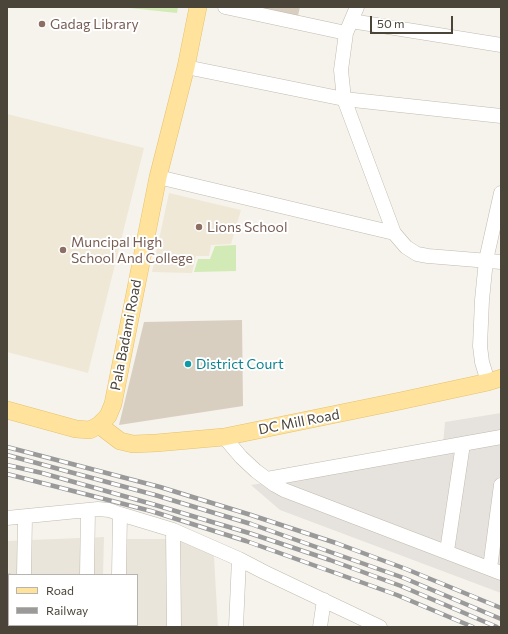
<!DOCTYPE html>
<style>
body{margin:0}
#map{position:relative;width:508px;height:634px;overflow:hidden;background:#f6f3ec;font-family:Commissioner,sans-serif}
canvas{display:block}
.frame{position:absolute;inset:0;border:8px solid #4b4439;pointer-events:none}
.legend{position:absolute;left:8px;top:574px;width:130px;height:52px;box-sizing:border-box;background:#fff;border:1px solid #b7b4b0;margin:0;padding:5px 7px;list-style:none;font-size:12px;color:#4b4439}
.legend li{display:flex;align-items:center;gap:8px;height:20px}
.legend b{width:20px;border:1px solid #b7b4b0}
.scale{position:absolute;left:370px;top:16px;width:83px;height:18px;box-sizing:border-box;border:2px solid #4b4439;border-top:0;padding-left:5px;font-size:12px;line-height:14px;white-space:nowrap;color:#4b4439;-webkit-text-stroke:3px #fff;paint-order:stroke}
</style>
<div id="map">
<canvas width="508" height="634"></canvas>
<div class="frame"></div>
<ul class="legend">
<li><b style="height:5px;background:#ffe39c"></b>Road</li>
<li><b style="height:5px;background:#9a9a9a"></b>Railway</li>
</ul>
<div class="scale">50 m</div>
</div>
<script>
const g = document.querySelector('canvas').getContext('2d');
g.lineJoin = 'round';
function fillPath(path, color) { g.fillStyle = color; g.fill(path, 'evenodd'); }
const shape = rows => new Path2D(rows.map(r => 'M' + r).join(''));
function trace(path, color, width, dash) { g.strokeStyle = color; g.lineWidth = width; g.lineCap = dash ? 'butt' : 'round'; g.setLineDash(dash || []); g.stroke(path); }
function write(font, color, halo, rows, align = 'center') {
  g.font = font + ' Commissioner,sans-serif'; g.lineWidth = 4; g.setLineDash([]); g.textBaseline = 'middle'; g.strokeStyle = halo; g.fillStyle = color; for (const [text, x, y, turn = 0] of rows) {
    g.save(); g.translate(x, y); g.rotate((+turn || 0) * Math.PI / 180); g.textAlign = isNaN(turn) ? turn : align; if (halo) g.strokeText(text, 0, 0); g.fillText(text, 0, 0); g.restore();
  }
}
fillPath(shape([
 [104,537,103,575,9,575,9,625,102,625,102,627,7,627,7,541],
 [118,539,213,539,218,627,118,627,118,625,137,625,137,575,118,575]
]), '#eae5da');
fillPath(shape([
 [501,413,501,593,280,510,251,485,442,455,445,422]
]), '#e6e2dd');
fillPath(shape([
 [7,114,144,148,88,373,7,352],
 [169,193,241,210,231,244,211,245,209,256,196,256,192,273,152,272]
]), '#efe8d6');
fillPath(shape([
 [130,7,178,7,177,13,130,8],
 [236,245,236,271,194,272,198,259,210,259,215,246]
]), '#d2eab5');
fillPath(shape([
 [246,7,300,7,297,20],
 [242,320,243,406,119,425,144,322]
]), '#d8cfc1');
const minor = shape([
 [225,7,346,33],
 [357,7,346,33,341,70,344,99,394,233,406,247,417,254,428,256,501,262],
 [351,21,501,45],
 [186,67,344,99,501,116],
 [158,177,394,233],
 [488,382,482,362,480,346,482,300,486,260,501,193],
 [224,437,241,457,256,471,275,485,284,490,501,573],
 [267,479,501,437],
 [7,518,98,509,109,510,120,514,173,530,239,559,264,572,380,627],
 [173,530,174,627],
 [447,551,463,444],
 [490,568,501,485],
 [24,575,25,517],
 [87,575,88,510],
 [119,575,120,514],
 [7,581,9,581],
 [23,627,23,625],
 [87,627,87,625],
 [118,627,118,625],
 [236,627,239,559],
 [320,627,324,600]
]);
const major = shape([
 [7,410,76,429,90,430,99,425,108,416,113,404,158,177,186,67,198,7],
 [99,425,120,441,133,444,156,443,224,437,400,401,488,382,501,378]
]);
trace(minor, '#c2bbae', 15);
trace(major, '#e6c16a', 18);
trace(minor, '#fff', 14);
trace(major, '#ffe39c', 17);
const rail = shape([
 [7,447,160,487,251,515,336,543,406,569,501,608],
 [7,455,155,495,251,524,404,578,501,619],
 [7,465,42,473,152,504,249,533,330,560,401,586,497,627],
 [7,474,151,511,246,541,397,595,473,627]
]);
trace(rail, '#9a9a9a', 4.5);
trace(rail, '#fff', 3, [9]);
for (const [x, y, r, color] of [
 [42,24,4,"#8d6e63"],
 [199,227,4,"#8d6e63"],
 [63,250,4,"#8d6e63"],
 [188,364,4,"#0f9aa8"]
]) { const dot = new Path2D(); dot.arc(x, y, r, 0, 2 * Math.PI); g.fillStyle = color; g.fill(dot); trace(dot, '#fff', 1.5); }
write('14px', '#785e54', '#fff', [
 ["Gadag Library",50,24],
 ["Lions School",207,227],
 ["Muncipal High",71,242],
 ["School And College",71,258]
], 'left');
write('14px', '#4b4439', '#fff', [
 ["Pala Badami Road",126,335,-79],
 ["DC Mill Road",299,422,-11]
]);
write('14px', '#0d838f', '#fff', [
 ["District Court",196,364]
], 'left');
</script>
